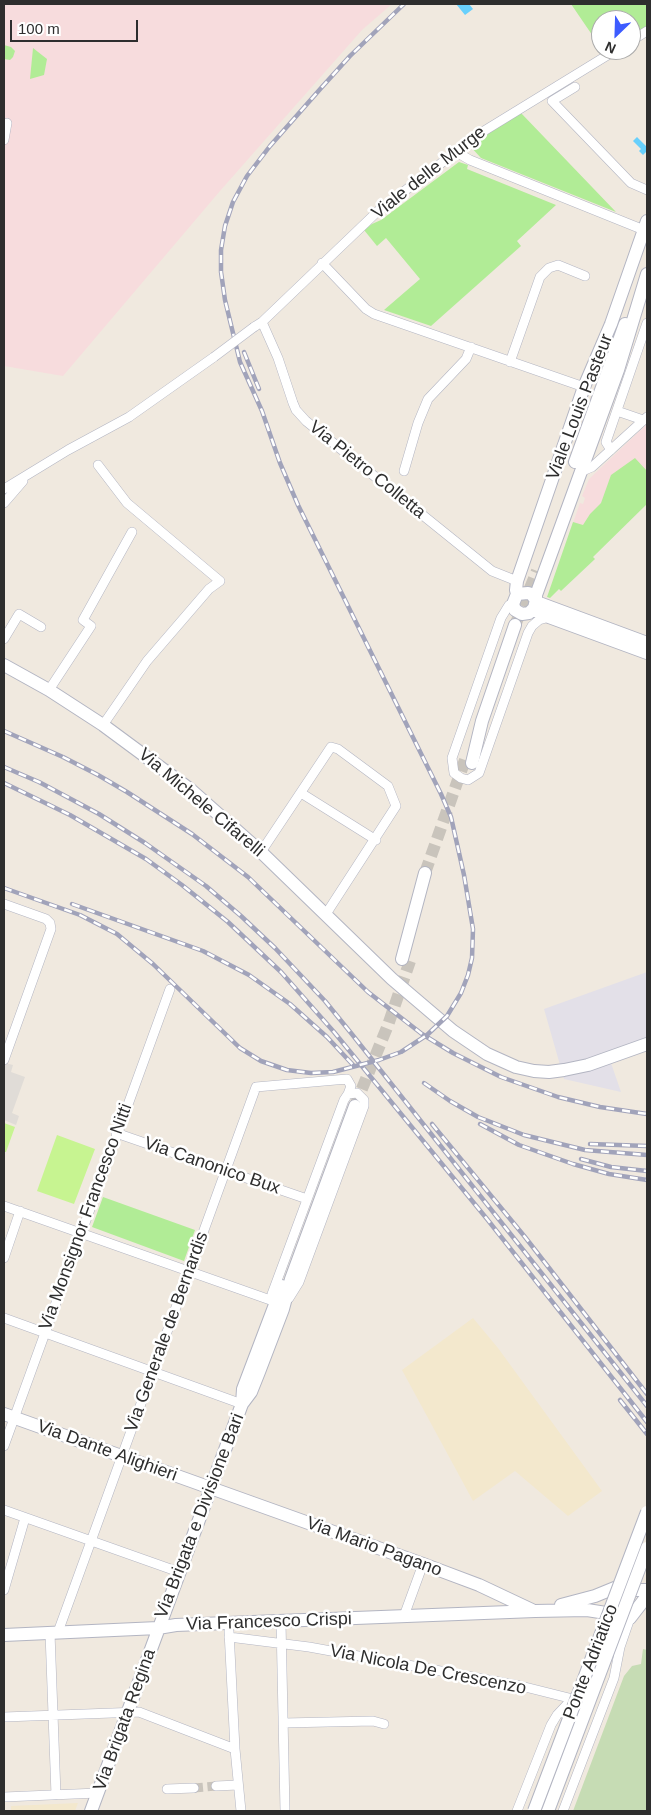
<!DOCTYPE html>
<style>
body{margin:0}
#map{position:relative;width:651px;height:1815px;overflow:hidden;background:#f0e9df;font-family:Arial,sans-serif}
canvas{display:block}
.frame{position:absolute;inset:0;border:5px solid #2e2e2e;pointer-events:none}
.north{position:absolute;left:591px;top:10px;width:50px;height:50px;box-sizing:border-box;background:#fff;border:1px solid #ababab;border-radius:50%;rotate:204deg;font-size:14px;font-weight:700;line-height:20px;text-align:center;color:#2e2e2e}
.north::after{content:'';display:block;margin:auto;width:18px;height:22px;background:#3d5cff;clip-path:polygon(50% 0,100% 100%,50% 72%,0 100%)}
.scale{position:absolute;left:10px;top:20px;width:128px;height:22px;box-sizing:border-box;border:2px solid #2e2e2e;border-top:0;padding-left:6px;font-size:15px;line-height:18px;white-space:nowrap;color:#2e2e2e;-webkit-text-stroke:4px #fff;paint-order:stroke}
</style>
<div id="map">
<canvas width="651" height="1815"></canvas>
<div class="frame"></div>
<div class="north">N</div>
<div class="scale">100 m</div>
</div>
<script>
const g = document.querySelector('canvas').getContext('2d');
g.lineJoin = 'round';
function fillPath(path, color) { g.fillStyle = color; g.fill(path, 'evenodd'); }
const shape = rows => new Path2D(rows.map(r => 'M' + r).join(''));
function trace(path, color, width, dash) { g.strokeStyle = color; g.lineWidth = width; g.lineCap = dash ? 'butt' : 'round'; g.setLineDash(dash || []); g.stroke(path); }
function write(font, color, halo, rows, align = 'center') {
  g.font = font + ' Arial,sans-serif'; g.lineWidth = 5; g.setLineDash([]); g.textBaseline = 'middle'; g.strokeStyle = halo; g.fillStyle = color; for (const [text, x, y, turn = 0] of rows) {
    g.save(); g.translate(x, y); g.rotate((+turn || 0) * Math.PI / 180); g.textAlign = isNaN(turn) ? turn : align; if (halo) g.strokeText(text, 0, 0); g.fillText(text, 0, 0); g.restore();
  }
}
fillPath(shape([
 [647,972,647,1056,646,1051,611,1063,621,1092,564,1079,544,1009]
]), '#e3e0e8');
fillPath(shape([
 [473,1318,498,1348,602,1491,568,1516,515,1471,473,1501,402,1370],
 [78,1803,75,1811,11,1811,11,1806]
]), '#f3e8cd');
fillPath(shape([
 [4,4,392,4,362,30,220,191,63,376,4,366],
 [647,424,647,504,568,537,580,503,583,504,585,498,582,496,589,479]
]), '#f7dcdd');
fillPath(shape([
 [571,4,647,4,647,27,631,35,631,20,601,20,601,48],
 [4,45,11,47,15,51,13,57,10,60,4,59],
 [33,48,47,59,44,75,30,79],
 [521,113,616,212,481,158,469,145,513,116],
 [459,162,468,165,467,169,556,205,517,241,521,246,431,326,384,310,420,279,386,238,377,246,364,230,372,224,381,220],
 [635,458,647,471,647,504,593,557,595,559,561,591,559,589,550,598,547,597,573,522,583,525,590,514,601,503,611,475],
 [103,1197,195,1230,184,1261,92,1227]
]), '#b1ec96');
fillPath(shape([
 [643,1649,647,1650,647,1811,573,1811,624,1676,632,1666,641,1664]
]), '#c6dcb4');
fillPath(shape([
 [4,1123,15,1127,6,1152,4,1152],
 [57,1135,95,1149,74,1204,37,1191]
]), '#c7f491');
fillPath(shape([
 [5,1063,13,1065,11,1072,25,1077,12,1113,19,1116,16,1125,4,1120]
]), '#e0dcd7');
fillPath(shape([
 [456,4,469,4,473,9,465,15],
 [637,137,647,147,646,149,647,151,643,155,639,151,641,149,633,141]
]), '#68d0fc');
trace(shape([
 [194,1788,216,1786]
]), '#c9c4bc', 9, [9, 4.5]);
trace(shape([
 [516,623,537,571],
 [425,873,465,760],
 [355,1106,388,1025,410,961]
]), '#c9c4bc', 12, [12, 6]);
const street = shape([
 [631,41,647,31],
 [575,87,552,101,631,183,647,190],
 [4,140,7,123],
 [458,153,470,160,644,230],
 [322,263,366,309,374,314,584,387],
 [262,322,278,358,293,403,296,410,306,421,492,571,517,581],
 [254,327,262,322,378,211,448,158,458,153,466,142,616,50],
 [510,362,540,277,549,268,558,265,585,276],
 [617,411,643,420],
 [611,450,606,442,647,323],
 [98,465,127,503,220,581,209,589,147,661,103,725],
 [404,471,418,423,428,399,466,359,471,347],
 [580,472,592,467,647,417],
 [4,489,68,450,129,417,214,357],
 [4,503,23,481],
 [513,604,509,605,501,618,452,758,454,773,461,778,468,780,479,773,528,633,532,626,539,620,549,617],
 [4,639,19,614,41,627],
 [49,690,91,626,83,620,132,532],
 [301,793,376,840],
 [261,852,331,747,338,749,388,786,396,806,326,914],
 [4,904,46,919,50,923,51,929,4,1060],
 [116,1133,307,1199],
 [4,1206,276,1302],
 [4,1258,20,1211],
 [276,1302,272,1294,344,1100,348,1094,357,1093,364,1100,364,1106,299,1282,289,1298],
 [4,1318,242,1404],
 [4,1446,170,989],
 [4,1510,179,1572],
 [4,1590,25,1518],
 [404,1616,423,1564],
 [281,1622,285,1811],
 [229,1631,235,1749,241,1811],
 [58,1632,256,1087,347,1079,351,1086,348,1094],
 [50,1633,56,1795],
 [229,1637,309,1647,446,1672,521,1686,573,1699],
 [4,1717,139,1712,235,1749],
 [284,1723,373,1721,384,1724],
 [216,1786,238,1785],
 [167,1789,194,1788],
 [4,1797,98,1793],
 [517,1811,551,1725,557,1715,574,1697],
 [563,1811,614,1678,620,1647,630,1618]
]);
const secondary = shape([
 [647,274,618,370,536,595,536,600,534,608,529,613,522,614,515,610,513,604,517,594,528,593,531,594,536,600,539,603,647,643],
 [575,462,625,324],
 [517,594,516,590,517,581,584,387,611,324,647,221],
 [532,611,538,611,549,617,647,653],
 [4,665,49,690,103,725,191,790,261,852,392,979,453,1031,487,1054,516,1067,534,1071,549,1072,564,1070,588,1065,647,1044],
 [472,763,482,721,515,625],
 [402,959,425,873],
 [242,1404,243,1389,282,1286],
 [4,1414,423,1564,479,1585,532,1610],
 [561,1605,595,1596,617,1587,624,1587,631,1590,647,1590],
 [612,1619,622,1621,630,1618,647,1596],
 [4,1635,158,1628,176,1625,535,1611,587,1610,606,1613],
 [91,1811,242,1404,251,1392,259,1372,283,1309,291,1279,355,1106]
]);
trace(street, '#b3b5c2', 10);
trace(secondary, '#b3b5c2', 14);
trace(street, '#fff', 9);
trace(secondary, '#fff', 12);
const rail = shape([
 [244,352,259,389],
 [4,731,63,757,98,775,127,792,192,834,248,877,368,992,422,1034,453,1053,501,1077,558,1097,600,1107,647,1114],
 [4,767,39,782,99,814,145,843,206,886,241,916,275,948,325,1001,351,1033,647,1406],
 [4,783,70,815,146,859,182,885,228,922,281,972,334,1032,487,1219,647,1422],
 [4,888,80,915,117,934,153,964,240,1048,261,1061,287,1070,311,1073,333,1072,379,1060,401,1052,427,1035,447,1016,461,993,468,975,472,958,473,929,464,875,451,817,441,794,298,505,280,463,262,411,240,362,225,300,221,272,221,250,225,226,233,202,247,176,270,146,322,87,350,56,404,4],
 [72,904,203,951,249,975,290,1004,327,1037,354,1066],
 [424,1083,450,1101,478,1117,524,1135,585,1150,647,1155],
 [432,1124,525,1237,647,1394],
 [480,1124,519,1145,573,1164,609,1174,647,1180],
 [590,1144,647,1146],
 [581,1159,611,1167,647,1171],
 [620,1400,647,1434]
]);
trace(rail, '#a1a3ba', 4.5);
trace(rail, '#fff', 2.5, [8]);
const streetBridge = shape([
 [214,357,254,327]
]);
const secondaryBridge = shape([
 [534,1811,647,1512],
 [548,1811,647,1548]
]);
trace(streetBridge, '#b3b5c2', 10, []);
trace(secondaryBridge, '#b3b5c2', 14, []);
trace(streetBridge, '#fff', 9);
trace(secondaryBridge, '#fff', 12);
write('18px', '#2e2e2e', '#fff', [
 ["Viale delle Murge",429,173,-38],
 ["Viale Louis Pasteur",580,407,-69],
 ["Via Pietro Colletta",367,470,39],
 ["Via Michele Cifarelli",201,803,40],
 ["Via Canonico Bux",212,1166,19],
 ["Via Monsignor Francesco Nitti",86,1217,-70],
 ["Via Generale de Bernardis",167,1332,-70],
 ["Via Dante Alighieri",107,1451,20],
 ["Via Brigata e Divisione Bari",200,1516,-69],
 ["Via Mario Pagano",374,1547,20],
 ["Via Francesco Crispi",269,1622,-2],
 ["Ponte Adriatico",591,1662,-69],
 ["Via Nicola De Crescenzo",428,1670,11],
 ["Via Brigata Regina",125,1720,-70]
]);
</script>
